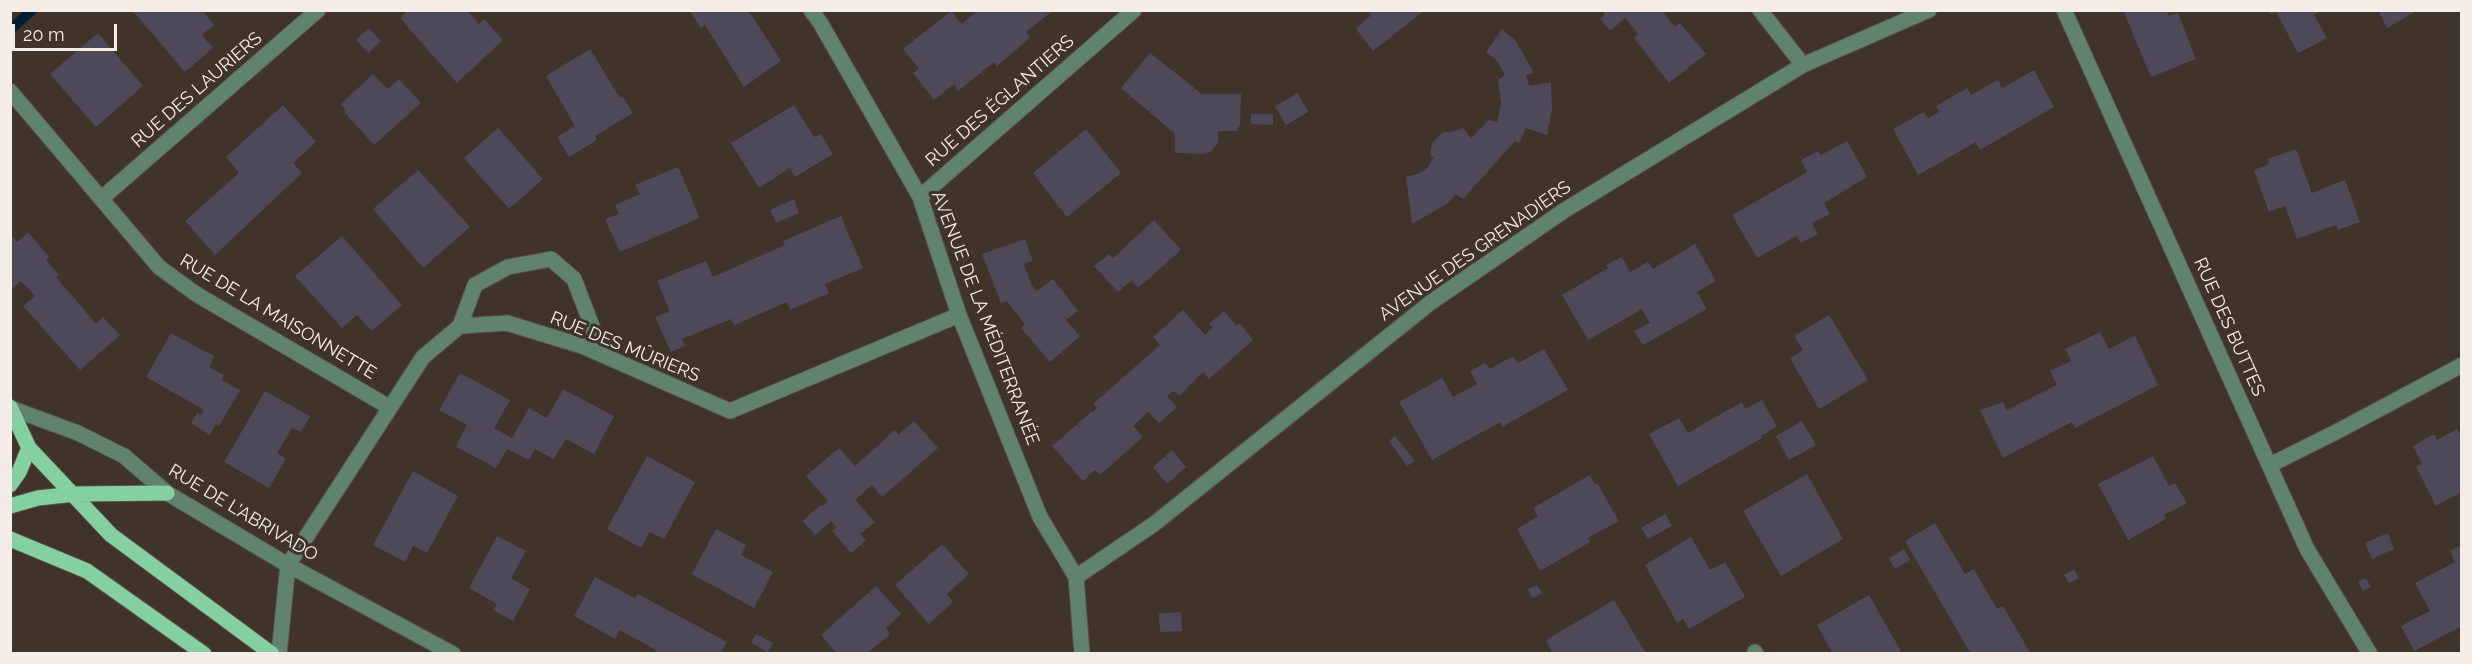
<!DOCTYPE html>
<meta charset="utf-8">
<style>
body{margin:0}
#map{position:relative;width:2472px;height:664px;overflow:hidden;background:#403329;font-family:Raleway,sans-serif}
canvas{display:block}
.frame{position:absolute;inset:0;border:12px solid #f4ece6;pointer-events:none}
.scale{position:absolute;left:12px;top:24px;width:105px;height:27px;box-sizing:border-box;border:3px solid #f4ece6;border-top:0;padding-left:8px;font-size:18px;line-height:21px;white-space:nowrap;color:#f4ece6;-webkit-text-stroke:4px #403329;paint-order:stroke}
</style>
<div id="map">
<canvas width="2472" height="664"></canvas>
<div class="frame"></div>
<div class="scale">20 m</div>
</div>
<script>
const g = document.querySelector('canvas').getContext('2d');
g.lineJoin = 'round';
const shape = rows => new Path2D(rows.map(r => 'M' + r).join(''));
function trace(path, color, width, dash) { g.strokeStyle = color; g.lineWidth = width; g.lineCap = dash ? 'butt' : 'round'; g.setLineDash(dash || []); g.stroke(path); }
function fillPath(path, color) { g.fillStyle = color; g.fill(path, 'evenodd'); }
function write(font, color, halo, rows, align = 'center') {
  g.font = font + ' Raleway,sans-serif'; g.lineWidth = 6; g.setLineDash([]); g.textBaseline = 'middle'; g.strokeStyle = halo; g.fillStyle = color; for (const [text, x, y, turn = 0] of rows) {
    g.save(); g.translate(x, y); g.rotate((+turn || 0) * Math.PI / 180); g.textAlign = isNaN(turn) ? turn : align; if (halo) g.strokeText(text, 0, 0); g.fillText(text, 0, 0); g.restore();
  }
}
trace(shape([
 [10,30,32,10]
]), '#001f35', 10);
fillPath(shape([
 [132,10,202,10,214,25,202,35,213,48,185,72],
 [408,10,467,10,479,24,484,19,503,40,457,83,400,18],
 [689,10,748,10,781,61,744,87,705,25,701,28],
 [978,10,1051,12,1026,32,1030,38,997,66,994,62,958,91,954,84,934,100,913,73,919,69,903,49,951,11,962,24],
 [1368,10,1425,10,1373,51,1356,29,1371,15],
 [1601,10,1661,10,1675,27,1680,23,1706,54,1669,83,1634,38,1638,34,1625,18,1610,31,1600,19,1605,15],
 [2123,10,2166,10,2169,16,2178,13,2196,59,2151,77],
 [2269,10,2322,10,2314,15,2327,38,2298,53,2276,12,2271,14],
 [2378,10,2418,10,2387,28],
 [369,28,381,41,368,53,356,40],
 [1502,29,1516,41,1534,73,1526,75,1529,86,1551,82,1552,110,1547,135,1526,128,1519,143,1515,141,1463,199,1456,194,1447,204,1412,224,1406,177,1420,173,1428,167,1434,157,1430,156,1432,143,1443,132,1452,132,1463,128,1471,138,1489,120,1497,122,1501,103,1498,80,1505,75,1497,61,1486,52],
 [98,33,143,86,96,127,50,74],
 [590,49,620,98,623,97,633,113,595,136,597,140,569,157,557,137,575,126,546,76],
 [1150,53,1202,94,1241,94,1240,125,1236,131,1218,131,1218,142,1212,151,1205,154,1175,153,1175,134,1121,88],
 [2034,70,2054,107,1980,150,1976,142,1918,175,1893,129,1924,112,1928,118,1939,112,1936,106,1967,88,1971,95,1998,80,2002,88],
 [373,74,388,89,399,79,421,103,374,145,344,112,346,111,341,104],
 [1298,93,1308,112,1286,125,1275,106],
 [283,105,316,142,293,163,302,173,215,255,185,221,239,173,226,157],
 [794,105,814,137,821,134,833,154,795,177,790,168,759,188,731,143],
 [1251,114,1273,114,1273,125,1251,124],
 [498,128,543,179,509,209,464,158],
 [1086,129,1121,173,1067,217,1033,173],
 [1847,141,1867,177,1824,203,1830,214,1812,223,1818,234,1801,243,1796,236,1757,258,1732,215,1807,172,1801,160,1818,151,1821,155],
 [2296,149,2312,193,2345,180,2360,222,2338,230,2336,225,2297,239,2285,206,2269,212,2254,170,2269,164,2268,159],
 [678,167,700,218,620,252,605,219,619,214,615,205,640,194,635,185],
 [418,170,470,227,423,268,373,209],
 [794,199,799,213,776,223,770,210],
 [841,216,863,268,825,284,829,293,790,310,787,302,734,325,731,319,682,339,685,346,671,352,655,317,670,311,657,281,706,261,713,277,785,245,783,241],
 [1154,220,1181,250,1138,288,1132,280,1118,292,1094,266,1109,254,1113,258],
 [28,232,49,257,46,260,59,275,56,277,96,324,103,317,120,335,80,370,23,306,35,296,21,281,10,291,10,234,17,242],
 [342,236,402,305,372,331,357,315,342,328,295,276],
 [1025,239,1033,261,1024,264,1032,286,1037,291,1053,279,1078,311,1066,320,1080,336,1050,362,1021,328,1025,325,1007,301,1001,303,982,254],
 [1695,244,1716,281,1697,292,1707,309,1643,345,1634,331,1650,323,1642,309,1588,340,1562,295,1608,268,1606,265,1622,257,1630,272,1648,262,1653,269],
 [1183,310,1205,335,1213,328,1209,324,1224,311,1237,326,1240,323,1253,340,1209,379,1203,372,1179,396,1174,391,1167,396,1177,407,1159,423,1148,412,1133,426,1143,437,1100,475,1095,470,1083,481,1052,446,1092,411,1093,412,1097,408,1093,404,1160,345,1153,337],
 [1829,315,1868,380,1819,409,1790,358,1803,350,1794,336],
 [2100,332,2109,349,2135,336,2158,385,2075,428,2072,422,2003,458,1980,410,2003,402,2007,410,2057,385,2050,371,2071,361,2065,349],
 [171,333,214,356,209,367,224,375,222,380,240,390,219,426,216,424,210,435,191,423,197,413,201,415,204,410,146,377],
 [1544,349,1568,390,1502,427,1500,422,1432,460,1399,402,1442,378,1453,397,1477,384,1470,371,1485,363,1490,369,1513,356,1518,363],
 [460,373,510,400,494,428,512,438,529,408,547,418,563,389,614,416,594,454,566,439,554,459,535,449,529,460,507,449,496,468,456,447,467,425,439,410],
 [265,391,310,416,301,432,292,428,277,453,286,459,269,488,224,462],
 [1762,400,1777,426,1761,436,1762,438,1678,486,1649,434,1679,418,1688,433,1742,402,1745,409],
 [914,421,938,448,882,497,872,485,855,500,875,522,860,534,866,540,851,553,832,531,836,527,831,521,815,535,803,521,820,505,822,506,828,501,806,476,839,448,855,466,895,430,898,435],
 [1802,421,1816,445,1789,460,1776,436],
 [2457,429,2462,437,2462,497,2460,493,2436,506,2416,467,2422,464,2413,446,2434,434,2437,440],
 [1395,436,1415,461,1407,466,1389,441],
 [1172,450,1186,467,1167,484,1153,467],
 [647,456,695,482,664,539,650,532,641,548,607,529],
 [2153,456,2169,486,2175,483,2187,503,2164,515,2166,519,2128,540,2098,484],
 [413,471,458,496,427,553,413,546,405,562,373,545],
 [1807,474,1843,539,1781,576,1743,511],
 [1590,475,1595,484,1597,483,1619,521,1588,538,1590,542,1540,571,1517,529,1538,516,1533,508],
 [1665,514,1672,526,1648,539,1641,528],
 [1935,523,1965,574,1974,569,1997,609,2003,606,2031,654,1971,654,1905,541],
 [716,529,746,545,741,555,773,572,754,608,692,574],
 [2388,533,2394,549,2372,559,2365,543],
 [497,536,526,551,511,578,530,589,513,621,493,610,497,604,469,588],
 [1691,537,1710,570,1725,562,1745,597,1689,629,1683,619,1677,623,1645,565],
 [942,544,969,574,947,594,953,602,929,624,895,585],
 [2462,545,2462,626,2414,651,2401,626,2430,611,2415,583,2455,562,2450,551],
 [1904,549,1910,560,1895,569,1889,558],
 [2074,569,2079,578,2069,583,2064,575],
 [595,577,635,598,638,594,727,642,720,654,654,654,656,650,620,630,615,639,574,616],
 [2366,578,2371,587,2363,591,2358,581],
 [1537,585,1542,593,1532,598,1528,589],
 [876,586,901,614,886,628,890,634,869,652,871,654,837,654,821,635],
 [1869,595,1901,651,1896,654,1833,654,1817,625],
 [1614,600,1645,652,1553,654,1546,640],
 [1181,612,1182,631,1160,632,1159,614],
 [756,634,773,643,768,652,751,643]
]), '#4e4958');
const minor = shape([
 [811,10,821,24,920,197,959,315,1040,517,1076,577,1082,654],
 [1760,10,1803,65],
 [2064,10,2307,549,2370,654],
 [10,91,159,267,196,294,389,407],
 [920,197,1134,10],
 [102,198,318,10],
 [460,326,475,285,508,267,551,259,574,279,603,355],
 [13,409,78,433,124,456,167,493,288,565,453,654],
 [2270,465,2338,431,2462,365],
 [1076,577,1154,524,1430,303,1565,210,1803,65,1929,10],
 [1755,652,1756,654],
 [279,654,288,565,423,357,460,326,507,323,582,346,730,411,959,315]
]);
const major = shape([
 [10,407,29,448,111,535,272,654],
 [10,485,19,472,29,448],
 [10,506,38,498,75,494,167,493],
 [10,539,87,571,204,654]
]);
trace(minor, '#5d5147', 17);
trace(major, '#5d5147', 17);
trace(minor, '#60836d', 15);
trace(major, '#85d0a2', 15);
write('18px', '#f4ece6', '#403329', [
 ["RUE DES LAURIERS",197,90,-41],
 ["RUE DES ÉGLANTIERS",1000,101,-41],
 ["AVENUE DES GRENADIERS",1475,251,-35],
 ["RUE DE LA MAISONNETTE",278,317,31],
 ["AVENUE DE LA MÉDITERRANÉE",985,318,69],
 ["RUE DES BUTTES",2229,327,66],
 ["RUE DES MÛRIERS",625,347,22],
 ["RUE DE L'ABRIVADO",243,513,31]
]);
</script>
